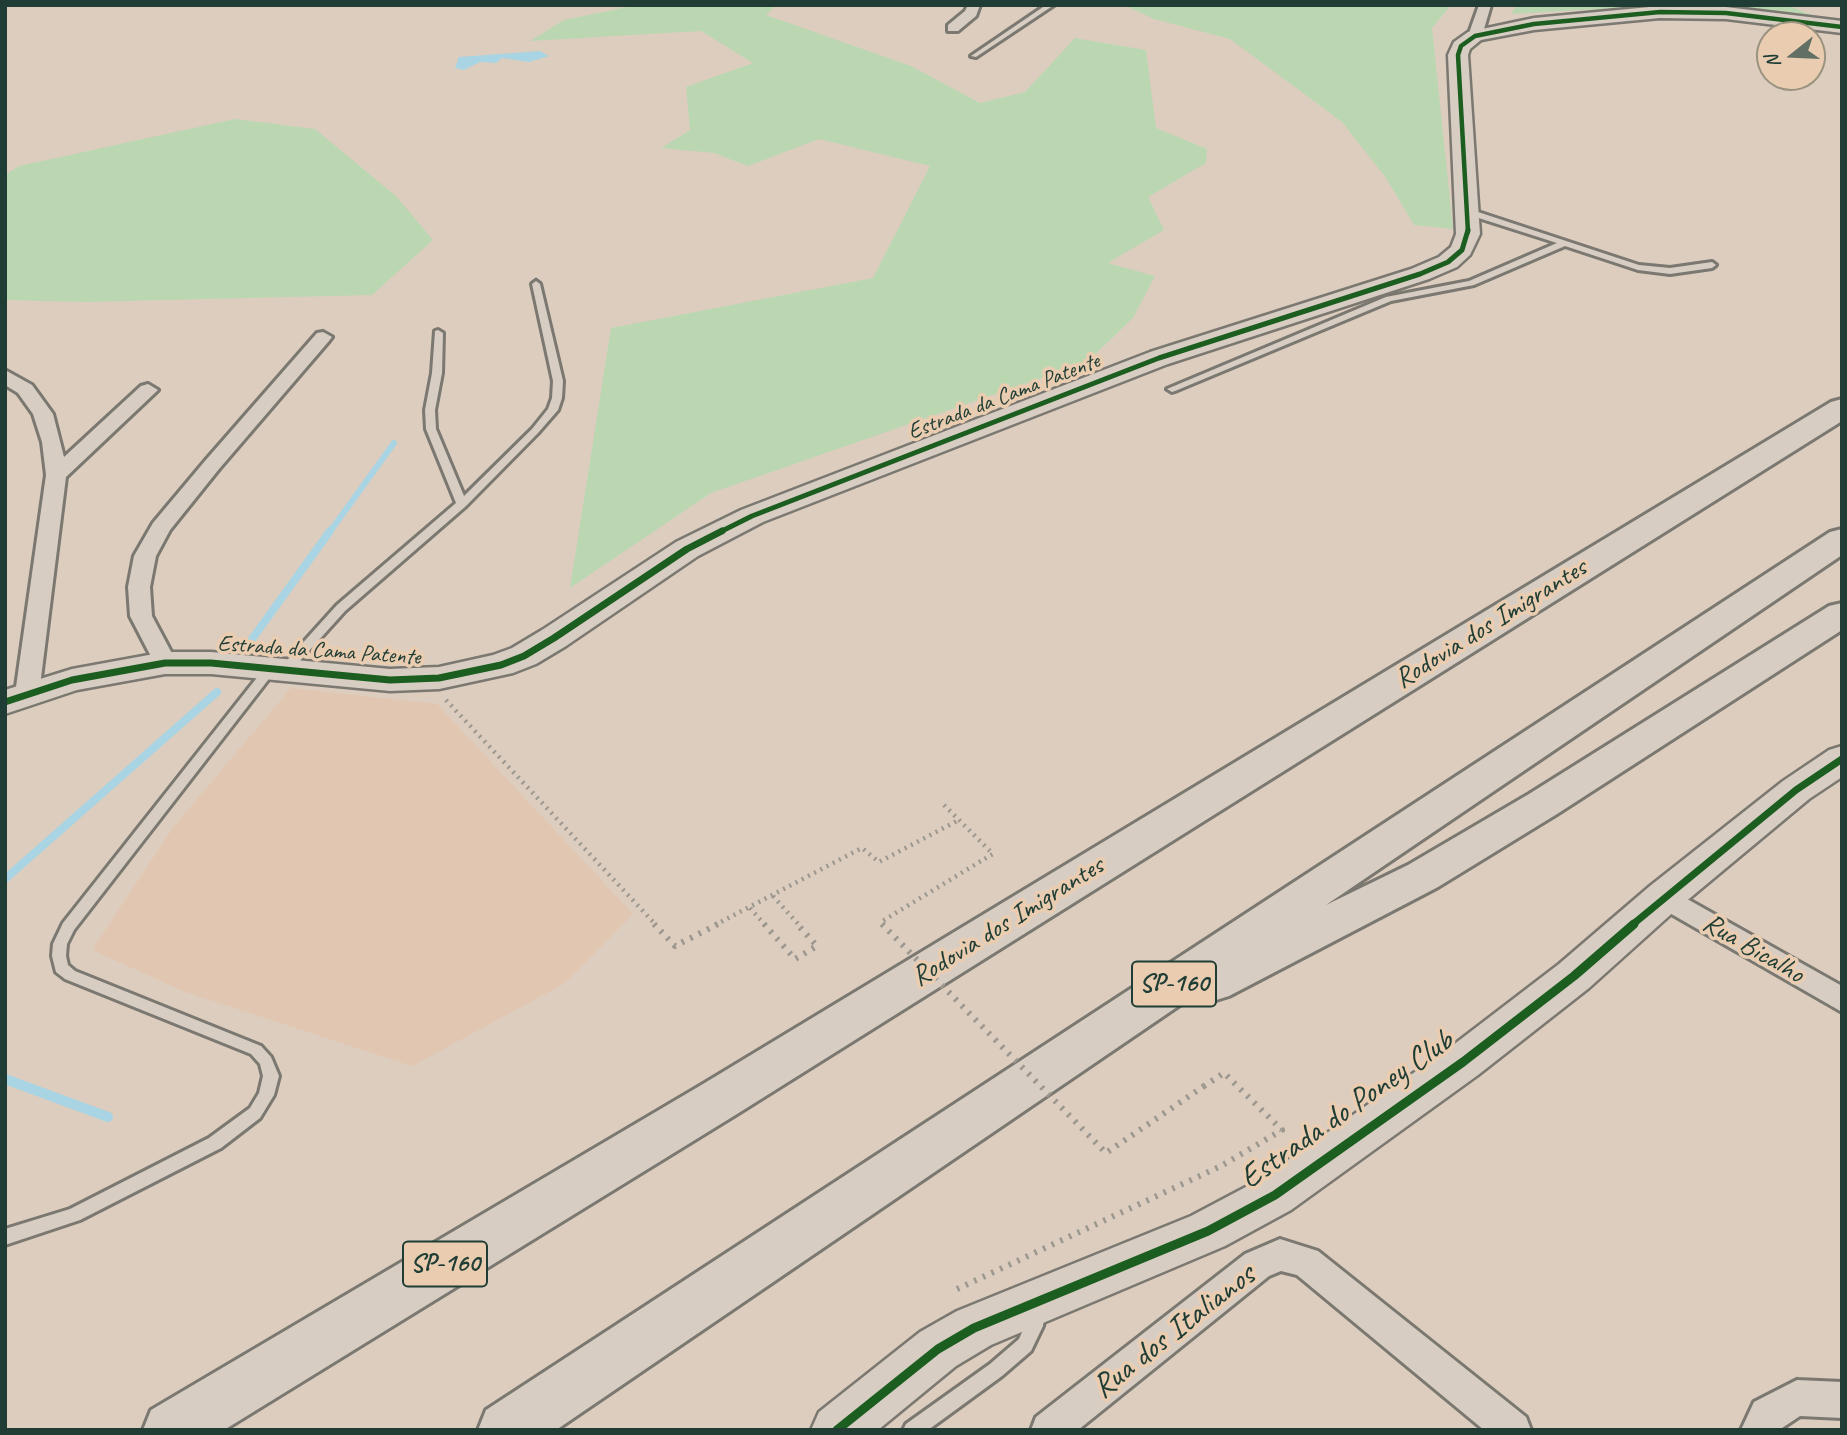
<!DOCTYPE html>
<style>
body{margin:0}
#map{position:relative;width:1847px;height:1435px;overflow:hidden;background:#ddcdbe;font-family:Caveat,sans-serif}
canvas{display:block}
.frame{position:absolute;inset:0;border:7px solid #1f3d34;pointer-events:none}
.north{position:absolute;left:1756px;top:21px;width:70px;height:70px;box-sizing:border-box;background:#eacdb1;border:2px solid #99937f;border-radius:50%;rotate:252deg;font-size:19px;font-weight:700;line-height:28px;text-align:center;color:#1f3d34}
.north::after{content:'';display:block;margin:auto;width:24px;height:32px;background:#626f64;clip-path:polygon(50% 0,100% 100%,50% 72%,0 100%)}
</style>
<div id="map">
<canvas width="1847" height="1435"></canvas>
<div class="frame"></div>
<div class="north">N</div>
</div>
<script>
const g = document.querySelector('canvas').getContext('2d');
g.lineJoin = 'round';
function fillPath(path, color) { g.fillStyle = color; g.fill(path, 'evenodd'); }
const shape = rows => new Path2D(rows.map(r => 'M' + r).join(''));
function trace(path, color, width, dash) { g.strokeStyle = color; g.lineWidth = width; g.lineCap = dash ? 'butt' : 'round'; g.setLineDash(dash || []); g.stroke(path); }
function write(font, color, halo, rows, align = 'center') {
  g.font = font + ' Caveat,sans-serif'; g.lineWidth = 7; g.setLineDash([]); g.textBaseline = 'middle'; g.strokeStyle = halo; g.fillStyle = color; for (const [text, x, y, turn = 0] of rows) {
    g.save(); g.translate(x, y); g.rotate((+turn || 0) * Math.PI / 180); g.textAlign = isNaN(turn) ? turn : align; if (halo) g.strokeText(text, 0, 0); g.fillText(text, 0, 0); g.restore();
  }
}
fillPath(shape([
 [291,688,437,704,633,914,564,984,412,1066,185,992,92,950,175,825]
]), '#e1c7b1');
fillPath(shape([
 [637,5,776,5,766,15,911,66,980,103,1025,92,1075,38,1146,50,1156,128,1207,149,1206,163,1148,197,1164,230,1108,263,1155,276,1133,318,1087,362,711,493,570,588,611,328,873,278,930,166,819,139,748,166,714,153,661,148,690,130,686,87,753,63,701,31,530,41,564,20],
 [1124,5,1451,5,1432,28,1453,229,1414,225,1386,178,1342,122,1230,39,1154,19],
 [1517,5,1671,5,1511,14],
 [1700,5,1786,5,1823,19,1715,5],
 [235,119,315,129,397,197,433,240,372,295,85,302,5,300,5,175,19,166]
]), '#bbd7b2');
fillPath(shape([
 [540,51,549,56,529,62,502,58,496,63,480,62,464,70,455,68,459,57]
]), '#a8d4e3');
trace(shape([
 [329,533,394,443]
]), '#a8d4e3', 6);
trace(shape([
 [247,646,330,531],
 [5,879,217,692]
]), '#a8d4e3', 8);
trace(shape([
 [5,1079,108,1117]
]), '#a8d4e3', 10);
const lane = shape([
 [1046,5,1054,5,976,57,971,56,1046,5],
 [1466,210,1472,210,1639,265,1670,268,1712,262,1716,265,1712,268,1670,274,1638,270,1565,246,1474,285,1391,301,1175,391,1172,392,1167,389,1386,297,1469,281,1557,243,1466,214,1466,210],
 [536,281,540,284,563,381,562,398,558,410,538,433,466,506,345,611,289,673,281,673,279,670,281,667,337,605,456,503,426,429,425,410,432,373,435,331,438,330,443,333,442,373,435,410,436,429,464,496,532,429,548,409,552,398,553,381,532,284,536,281],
 [271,664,277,668,275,671,74,930,67,944,66,956,68,965,75,971,261,1046,271,1057,279,1076,274,1095,260,1118,221,1148,80,1220,5,1245,5,1229,70,1209,209,1138,250,1108,259,1093,263,1076,260,1064,251,1054,65,979,56,972,52,956,53,944,63,923,267,665,271,664],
 [1036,1302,1042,1304,1045,1310,1043,1326,1031,1351,1002,1376,928,1430,903,1430,906,1424,990,1364,1019,1339,1025,1325,1030,1304,1036,1302]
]);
const street = shape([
 [968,5,980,5,976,16,958,31,948,31,948,25,965,11,968,5],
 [1479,5,1491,5,1482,36,1475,40,1468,36,1479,5],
 [323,332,332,337,329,341,219,469,170,530,156,556,150,587,152,616,177,663,173,668,165,671,157,668,130,616,128,587,134,556,153,523,205,461,317,333,323,332],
 [5,370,32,385,53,414,64,457,141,386,148,384,158,390,66,477,39,694,36,700,27,702,18,700,15,694,46,475,42,442,33,414,18,393,5,385,5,370],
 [1664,886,1842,986,1842,1012,1654,904,1650,897,1654,890,1664,886],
 [1280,1239,1318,1251,1526,1417,1531,1430,1484,1430,1297,1275,1281,1271,1269,1276,1078,1430,1031,1430,1036,1417,1245,1254,1280,1239],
 [1797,1380,1842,1382,1842,1418,1800,1416,1779,1430,1741,1430,1754,1402,1797,1380]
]);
const secondary = shape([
 [1660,6,1726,7,1842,21,1842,33,1726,19,1660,18,1534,30,1481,40,1470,49,1468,55,1480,234,1470,255,1457,267,1429,279,1168,364,763,522,698,556,566,646,536,664,513,673,439,689,390,691,211,674,165,674,77,690,5,714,5,690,72,669,165,652,211,652,390,669,439,667,493,655,512,648,542,630,676,542,741,510,1150,352,1411,269,1439,257,1451,247,1456,234,1448,55,1454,42,1468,32,1534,18,1660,6],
 [1842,746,1842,777,1809,799,1678,908,1589,988,1478,1075,1291,1210,1225,1246,991,1345,956,1366,878,1430,811,1430,819,1412,920,1332,957,1311,1191,1216,1259,1180,1448,1049,1559,964,1650,886,1783,781,1829,750,1842,746]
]);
const highway = shape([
 [1842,399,1842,421,737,1114,224,1430,143,1430,151,1410,703,1084,1831,402,1842,399],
 [1842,529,1842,555,1326,905,1408,865,1529,794,1829,606,1842,603,1842,630,1557,814,1438,887,1229,996,1213,1001,1196,994,556,1430,478,1430,486,1410,1830,532,1842,529]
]);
trace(lane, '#7a7870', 6);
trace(street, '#7a7870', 6);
trace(secondary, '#7a7870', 5);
trace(highway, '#7a7870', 6);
trace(shape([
 [446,700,656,925],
 [944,805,993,854,981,861],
 [773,896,799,925],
 [750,908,765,925],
 [715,925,862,848,879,862,959,820]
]), '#9c978f', 4.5, [2, 5]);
trace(shape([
 [654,924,675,946,718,924],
 [764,924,795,959,817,946,797,924],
 [957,1289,1221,1166,1282,1130,1224,1073,1204,1086]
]), '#9c978f', 6, [2.5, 7]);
fillPath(lane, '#d8cdc3');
fillPath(street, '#d8cdc3');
fillPath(secondary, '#d8cdc3');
fillPath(highway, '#d8cdc3');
trace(shape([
 [884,925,881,922,981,861]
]), '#9c978f', 4.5, [2, 5]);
trace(shape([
 [882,924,1106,1153,1204,1086]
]), '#9c978f', 6, [2.5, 7]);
trace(shape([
 [1468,232,1458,55,1461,46,1475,36,1534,24,1660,12,1726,13,1842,27]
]), '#1b5e20', 4.5);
trace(shape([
 [718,533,752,516,1159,358,1420,274,1448,262,1462,250,1468,230]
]), '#1b5e20', 5);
trace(shape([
 [5,702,72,680,165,663,211,663,390,680,439,678,501,665,524,656,554,638,687,549,722,531],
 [1632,925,1796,790,1842,759]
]), '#1b5e20', 7);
trace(shape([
 [837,1430,938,1349,974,1328,1208,1231,1275,1195,1463,1062,1574,976,1634,924]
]), '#1b5e20', 9);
write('23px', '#1f3d34', '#eacdb1', [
 ["Estrada da Cama Patente",1004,397,-21],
 ["Estrada da Cama Patente",319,651,4]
]);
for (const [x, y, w] of [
 [1174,984,84],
 [445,1264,84]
]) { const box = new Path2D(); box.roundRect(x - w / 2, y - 22.5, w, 45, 5); g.fillStyle = '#eacdb1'; g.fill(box); trace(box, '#1f3d34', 2); }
write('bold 26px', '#1f3d34', null, [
 ["SP-160",1174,984],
 ["SP-160",445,1264]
]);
write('28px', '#1f3d34', '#eacdb1', [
 ["Rodovia dos Imigrantes",1491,624,-32],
 ["Rodovia dos Imigrantes",1008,922,-32],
 ["Rua Bicalho",1753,949,30]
]);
write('33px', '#1f3d34', '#eacdb1', [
 ["Estrada do Poney Club",1347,1110,-35],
 ["Rua dos Italianos",1174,1332,-38]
]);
</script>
